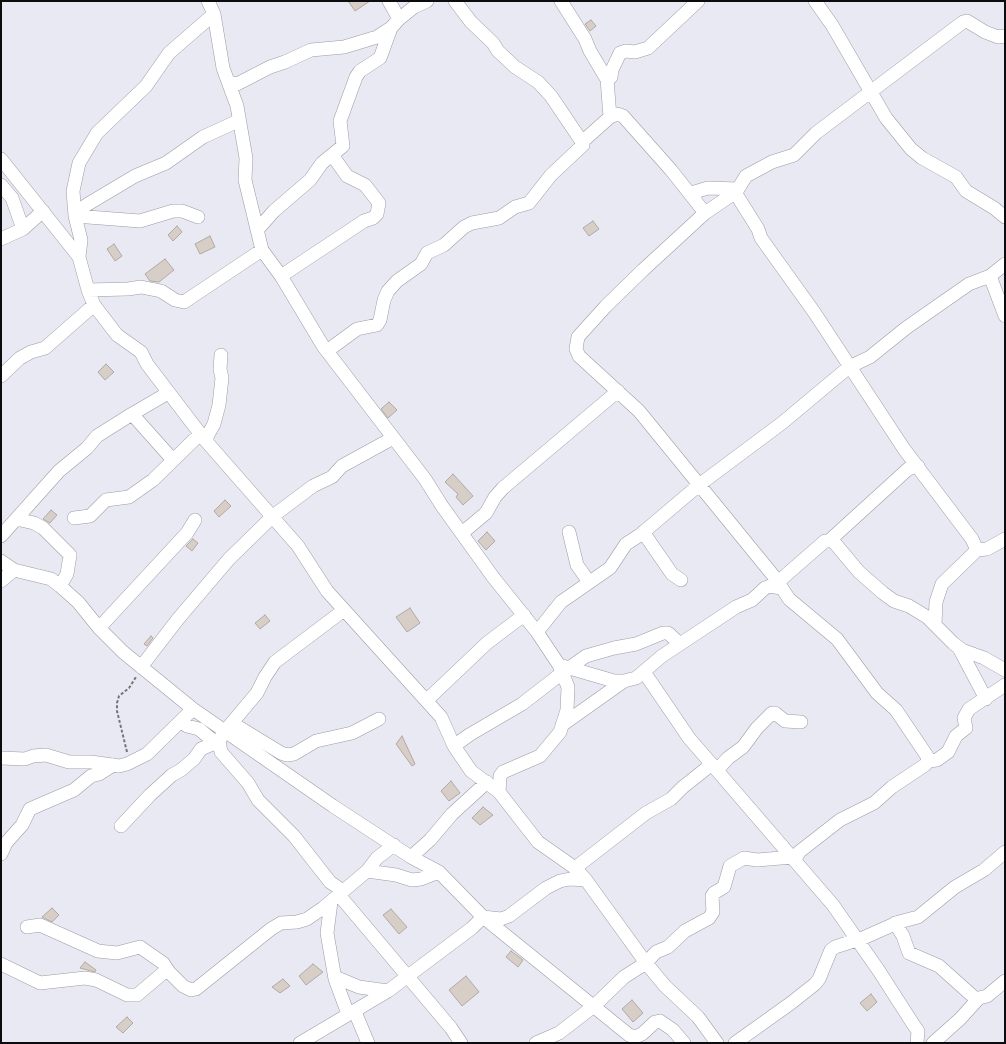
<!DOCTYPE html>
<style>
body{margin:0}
#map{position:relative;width:1006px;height:1044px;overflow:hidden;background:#e9e9f3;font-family:Arial,sans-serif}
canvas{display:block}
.frame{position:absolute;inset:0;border:2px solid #0c0c0f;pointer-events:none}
</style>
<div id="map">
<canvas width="1006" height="1044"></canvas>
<div class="frame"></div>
</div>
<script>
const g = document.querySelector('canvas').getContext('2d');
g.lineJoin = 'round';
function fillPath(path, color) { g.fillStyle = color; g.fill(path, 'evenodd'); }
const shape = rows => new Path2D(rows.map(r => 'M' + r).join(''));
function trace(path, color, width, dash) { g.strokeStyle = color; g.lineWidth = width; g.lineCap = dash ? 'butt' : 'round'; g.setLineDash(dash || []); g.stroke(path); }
const building = shape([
 [348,1,370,1,355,11,348,1],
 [591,20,596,26,590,31,585,24,591,20],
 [593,221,599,229,589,236,583,228,593,221],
 [177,226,182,232,173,241,168,235,177,226],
 [210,236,215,247,200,254,195,244,210,236],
 [114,244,122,256,115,261,107,249,114,244],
 [165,259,174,270,159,282,150,281,145,274,165,259],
 [106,364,114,372,105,380,98,372,106,364],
 [389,402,397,410,388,418,381,409,389,402],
 [453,474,473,496,463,505,456,497,458,494,445,482,453,474],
 [225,500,231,506,219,517,214,511,225,500],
 [51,510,57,515,50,523,43,519,51,510],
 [487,532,495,541,486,550,478,541,487,532],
 [193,539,198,543,192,551,186,546,193,539],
 [410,608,420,623,407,632,396,617,410,608],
 [265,615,270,621,260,629,255,623,265,615],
 [151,636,153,638,147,646,144,644,151,636],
 [402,736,415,764,412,766,396,744,402,736],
 [451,781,460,793,449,801,441,791,451,781],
 [483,807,493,815,480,825,472,818,483,807],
 [52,908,59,915,52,922,42,917,52,908],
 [391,909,407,927,399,934,383,915,391,909],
 [511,951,523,960,518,967,506,957,511,951],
 [85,962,96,970,95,972,80,968,85,962],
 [313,964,323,972,306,985,299,976,313,964],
 [466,976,479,992,462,1006,449,990,466,976],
 [283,979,290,986,280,993,272,987,283,979],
 [871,994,877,1002,867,1011,860,1003,871,994],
 [632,1000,643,1013,633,1022,622,1009,632,1000],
 [127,1017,133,1023,123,1033,116,1027,127,1017]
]);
fillPath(building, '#d7cec8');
trace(building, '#b1a8a2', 1);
const minor = shape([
 [208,1,214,14,223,68,237,106,246,158,245,180,262,250,281,276,323,346,425,479,442,506,493,577,537,632,559,665,568,687,567,710,560,732,540,756,503,772,500,776,499,792],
 [389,1,399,19],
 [561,1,585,39,590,51,606,78,609,79,611,77,612,70,620,53,626,51,635,52,648,48,698,1],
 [815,1,832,25,886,118,911,149,922,158,956,177,966,191,994,208,1005,217],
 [214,14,169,53,146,86,97,133,79,163,73,191,75,216,81,240,79,257,88,290,94,305,117,335,141,352,147,364,205,440,298,546,327,591,441,717,454,746,471,771,499,792,538,842,575,868,586,880,646,963,665,986,698,1017,717,1043],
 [607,79,610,117],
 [229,82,237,84,270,67,285,62,311,50,344,47,377,37,391,28,399,19,414,7,427,1],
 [582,142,610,117,617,114,623,116,671,170,705,213],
 [1,159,79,257],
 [1,185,12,198,23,229],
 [691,193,708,188,738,189],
 [736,194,733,194,705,213,643,270,606,306,578,337,576,349,579,356,639,411,776,579,789,599,837,639,877,693,896,710,927,756,928,761,925,765,892,787,874,803,840,820,799,852,795,860],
 [736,194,758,229,761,238,814,312,904,449,972,539,977,550],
 [736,194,738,189,746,176,772,162,794,155,816,133,963,22,967,21,985,32,998,37,1005,36],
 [80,215,78,211,88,204,135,176,166,163,203,137,238,121],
 [75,216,140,221,173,211,182,211,198,217],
 [258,229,274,211,310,180,322,163,343,146,340,121,356,77,360,71,380,58,391,28],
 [1,239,23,229,43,211],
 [281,276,364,221,373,218,377,214,379,203,365,185,347,176,332,155],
 [990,276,1005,316],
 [88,290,128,289,141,287,161,291,175,300,184,302,262,250],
 [327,351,357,329,377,325,380,320,384,300,388,291,397,281,421,264,427,253,444,245,464,227,472,223,499,218,515,207,529,203,551,175,583,145,582,142,551,96,538,82,515,67,498,51,493,43,471,22,455,1],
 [1,376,20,358,31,352,45,348,94,305],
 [132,414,173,460],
 [205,440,214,424,219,405,222,378,220,369,221,355],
 [74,518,90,516,106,500,129,497,153,480,200,434],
 [16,519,34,523,43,528,70,555,67,574,60,586],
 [569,532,577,565,589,582],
 [643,532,672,574,681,580],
 [462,533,486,513,495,497,503,488,618,391],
 [1,536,59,471,87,448,97,436,132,414,168,393],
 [830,540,908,469,918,466],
 [1,561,14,570,51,579,60,586,78,602,99,628,123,652,193,709,333,806,411,857,439,872,483,917,629,1035,635,1037,642,1034,655,1022,660,1021,673,1030,684,1043],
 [1,581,14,570],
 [778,582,825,541,833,541,859,572,883,593,894,601,909,606,927,617,953,643,962,650,984,658,1005,670],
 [935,625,936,602,942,584,977,550,987,549,1005,539],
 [99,628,187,533,195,520],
 [537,632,561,602,610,568,626,544,640,535,699,485,782,423,849,367,870,357,906,328,946,300,969,284,990,276,1005,264],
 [959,648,986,699],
 [559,665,614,681,624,681,636,678,662,656,736,607,752,600,765,588,770,586,781,588],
 [141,667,178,619,229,559,273,516,313,486,332,477,342,466,393,438],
 [569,668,586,656,614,648,636,644,663,633,668,633,680,644],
 [644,672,689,738,833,905,879,971,913,1024,918,1031,917,1043],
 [427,700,487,643,524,615],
 [181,721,187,726,199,729,211,739,219,741],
 [232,723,281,753,287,755,294,754,316,741,352,733,379,719],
 [562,725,624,681],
 [454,746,469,735,522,704,562,673],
 [1,758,25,759,33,756,46,755,69,762,91,762,119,766,127,764,147,754,193,709],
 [928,761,937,760,948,752,956,736,966,728,964,718,969,709,1005,685],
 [717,770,728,758,743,747,757,728,772,713,775,713,785,721,801,722],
 [121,826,150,795,172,775,181,770,194,759,201,749,219,741],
 [1,854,6,843,22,825,30,809,74,790,91,776,99,774,113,765],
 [411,857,430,840,452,814,487,782],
 [575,868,646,813,671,799,683,787,712,764],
 [367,871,396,875,412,880,421,879,439,872],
 [343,891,330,882,294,836,258,800,248,783,221,752,219,741,225,731,257,693,265,677,275,662,344,610],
 [339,895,451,1028,461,1043],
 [331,902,327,933,335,979,348,1014],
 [895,923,903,936,909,953,939,966,977,1000],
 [27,927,40,925,98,951,117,953,140,947,163,963,169,972],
 [1,964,40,983,85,978,96,980,127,995,137,995,163,973,166,972,169,972,183,986,191,990,196,989,271,929,281,923,297,922,307,919,323,908,367,871,377,858,394,845],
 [335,977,359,987,388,991],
 [355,1012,368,1043],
 [300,1043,388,991,472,928,483,917,501,919,509,916,546,888,560,881,570,879,586,880],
 [536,1043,559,1033,594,1006,624,977,646,963,656,952,668,947,685,931,709,918,713,912,712,896,714,893,724,887,730,866,744,858,757,860,793,857],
 [735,1043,791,1003,815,984,819,979,831,950,835,947,863,938,899,922,918,917,955,887,984,870,1005,852],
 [933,1043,960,1019,979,998,987,996,1005,981]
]);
trace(minor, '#9b9ba4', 14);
trace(shape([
 [127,752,117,711,117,703,119,696,129,688,136,677]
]), '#74747a', 2, [3, 2]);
trace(minor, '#fff', 13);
</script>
